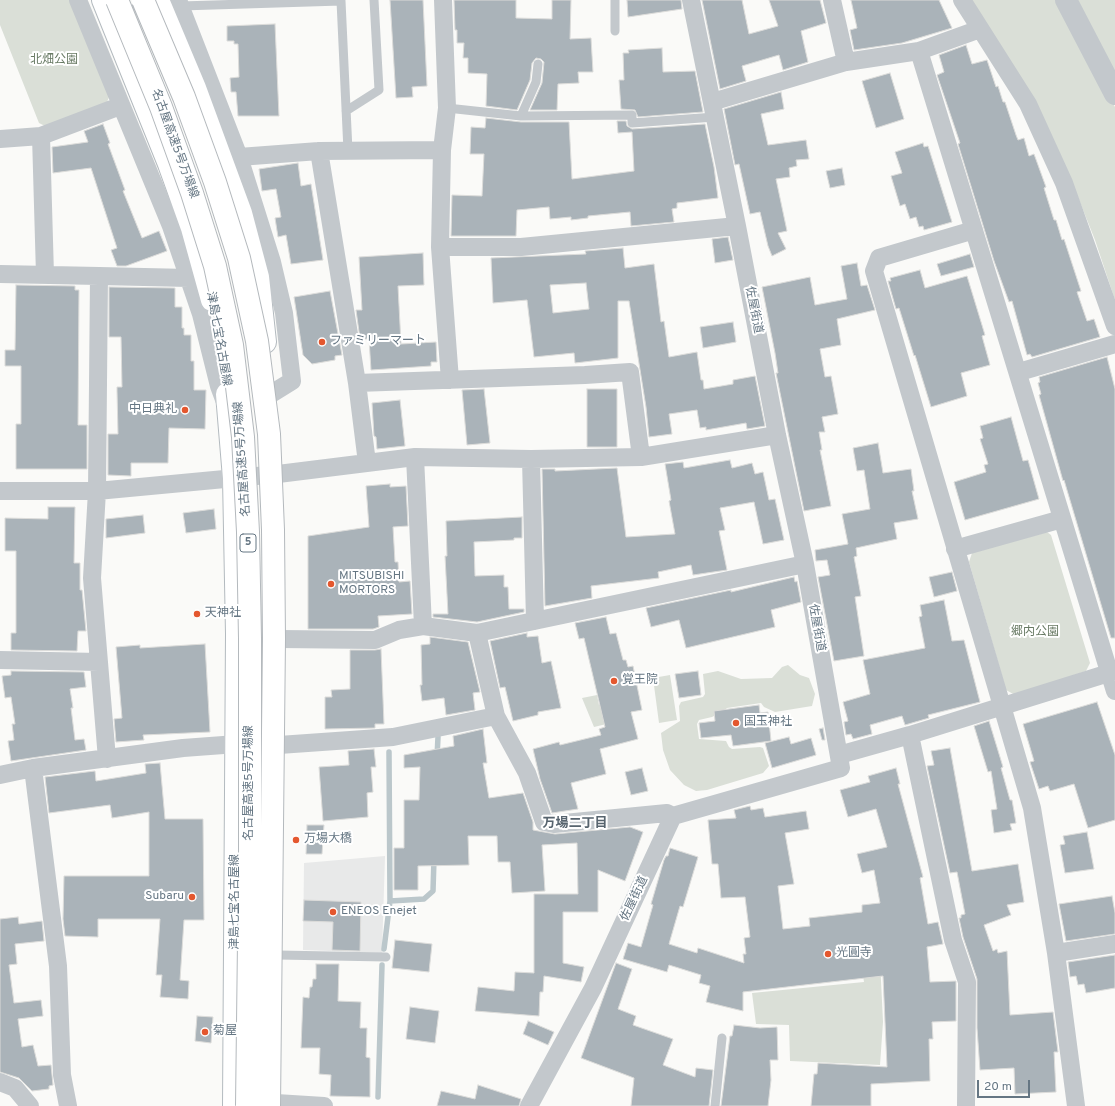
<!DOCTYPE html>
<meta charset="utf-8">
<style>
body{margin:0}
#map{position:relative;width:1115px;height:1106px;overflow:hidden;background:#fafaf8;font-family:Overpass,sans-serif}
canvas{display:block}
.scale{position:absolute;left:977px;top:1080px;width:53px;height:18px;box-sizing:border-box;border:2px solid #657683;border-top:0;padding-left:5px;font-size:12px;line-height:14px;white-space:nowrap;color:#657683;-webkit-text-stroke:3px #fff;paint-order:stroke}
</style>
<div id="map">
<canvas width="1115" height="1106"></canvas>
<div class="scale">20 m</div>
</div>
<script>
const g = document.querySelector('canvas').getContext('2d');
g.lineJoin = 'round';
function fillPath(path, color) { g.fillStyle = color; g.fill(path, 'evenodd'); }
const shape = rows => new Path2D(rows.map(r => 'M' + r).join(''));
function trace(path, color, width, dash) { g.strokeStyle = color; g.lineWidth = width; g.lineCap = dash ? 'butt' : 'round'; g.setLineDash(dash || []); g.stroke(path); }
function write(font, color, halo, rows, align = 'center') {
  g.font = font + ' Overpass,"Noto Sans JP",sans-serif'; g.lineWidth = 4; g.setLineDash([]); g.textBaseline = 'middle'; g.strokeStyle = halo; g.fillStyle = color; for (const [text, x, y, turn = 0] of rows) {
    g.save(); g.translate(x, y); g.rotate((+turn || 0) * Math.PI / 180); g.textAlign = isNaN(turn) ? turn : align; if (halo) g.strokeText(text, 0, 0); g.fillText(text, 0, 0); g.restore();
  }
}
fillPath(shape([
 [385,856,382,953,303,950,304,863]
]), '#e8e9e9');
fillPath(shape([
 [0,0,71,0,109,97,106,105,47,127,39,123,0,25],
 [971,0,1058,0,1115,107,1115,300,1095,240,1066,167],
 [1075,0,1115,0,1115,75],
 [1047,532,1051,535,1090,663,1086,671,1015,695,1006,690,969,562,972,553],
 [788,665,800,675,809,678,815,694,812,706,775,712,764,707,761,703,727,708,724,711,712,717,699,720,697,724,699,739,726,741,729,747,732,749,760,747,763,748,769,766,763,773,707,790,696,791,684,785,670,770,663,750,661,733,680,721,679,706,681,702,703,697,705,694,703,674,718,671,741,679,772,678,782,667],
 [670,675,677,720,659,723,653,678],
 [597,695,599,705,619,700,623,720,594,727,582,698],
 [879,939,883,1022,880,1065,790,1061,789,1025,756,1024,752,993,864,982,858,942]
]), '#dadfd7');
trace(shape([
 [437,757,438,737],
 [390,901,424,899,433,891,434,859],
 [384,949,390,901,389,752],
 [378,1097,382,965]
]), '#bbc7cb', 5.5);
const building = shape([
 [390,0,423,0,427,86,412,87,413,97,396,98,390,0],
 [454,0,516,0,516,18,552,19,552,0,571,0,570,39,591,38,593,72,578,72,579,83,558,84,557,110,530,110,542,83,544,62,541,59,536,58,532,63,530,80,517,110,486,106,487,74,468,73,468,58,463,58,464,43,457,43,457,30,455,30,454,0],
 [627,0,681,0,682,9,628,17,627,0],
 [702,0,742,0,749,34,778,26,769,0,820,0,826,23,801,31,808,62,783,70,779,55,742,66,746,81,720,89,702,0],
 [851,0,939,0,952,28,902,43,854,50,850,30,857,28,851,0],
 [275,24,279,116,238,116,236,92,231,92,230,78,239,77,238,44,234,44,234,41,227,41,227,26,275,24],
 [966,45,972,64,987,60,996,87,998,86,1003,102,1005,102,1016,135,1018,140,1024,138,1029,156,1034,154,1046,187,1044,188,1054,220,1056,220,1062,240,1064,239,1081,291,1077,292,1087,321,1094,319,1100,337,1032,357,1030,354,1027,355,1012,301,1009,302,994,261,958,144,960,143,937,75,944,72,939,55,966,45],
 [662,48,663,72,695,71,703,112,638,117,635,110,621,109,619,80,624,80,623,53,629,53,628,50,662,48],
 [890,73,904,119,876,128,862,81,890,73],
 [781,92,784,109,761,114,768,145,806,140,809,159,796,160,797,166,789,168,790,177,776,179,787,231,778,233,786,249,772,256,768,246,760,212,750,214,739,164,735,165,724,109,781,92],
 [486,118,521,122,569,122,572,179,634,171,632,132,618,133,617,121,626,121,627,126,632,129,705,124,714,167,718,198,677,203,677,208,672,209,674,222,631,226,630,212,588,216,588,218,571,220,571,217,550,219,549,207,517,210,516,236,451,236,452,195,482,196,484,154,470,154,471,127,485,128,486,118],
 [103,124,110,143,108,144,125,190,123,191,142,238,159,231,167,251,126,266,117,266,111,250,117,248,91,168,53,173,52,147,88,142,84,131,103,124],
 [923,143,924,147,928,146,952,222,924,230,923,226,919,227,916,217,910,219,905,204,900,206,891,176,902,173,895,152,923,143],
 [298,163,301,186,311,184,323,260,291,264,286,235,278,237,275,218,281,217,276,189,262,191,259,169,298,163],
 [842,168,845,185,830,188,826,171,842,168],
 [728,237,733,260,715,263,712,239,728,237],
 [623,248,625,268,654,264,661,322,664,321,669,357,697,352,701,380,703,380,704,389,733,384,733,380,755,376,765,426,747,429,746,423,706,430,706,427,700,428,697,410,669,414,672,434,649,437,646,407,629,301,618,301,618,358,575,363,574,353,534,357,527,300,493,303,491,258,586,254,585,251,623,248],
 [586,283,589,309,553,313,550,285,586,283],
 [423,253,424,285,398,286,401,344,436,342,437,362,431,362,431,366,371,370,369,339,360,339,356,310,362,310,359,257,423,253],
 [970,254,974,267,941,276,937,264,970,254],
 [857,263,861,286,867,285,875,310,837,319,841,345,820,349,825,377,831,376,838,414,822,417,825,432,819,432,822,450,820,450,831,506,804,511,776,373,778,373,775,353,762,287,810,277,815,305,847,299,841,266,857,263],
 [920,270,925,288,967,276,985,335,982,336,990,365,961,373,967,396,931,407,915,355,914,356,899,308,896,309,888,281,891,281,890,278,920,270],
 [16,285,75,286,75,290,79,290,78,425,87,425,87,469,16,469,16,424,21,424,21,366,5,366,5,350,15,350,16,285],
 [109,287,175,288,175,307,182,307,182,328,184,328,184,335,191,335,191,361,194,361,194,390,206,390,205,429,169,428,168,463,131,463,131,476,108,475,108,434,118,434,117,391,117,387,122,387,121,337,109,337,109,287],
 [330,291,342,355,335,356,335,360,312,364,303,355,294,297,330,291],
 [733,322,736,342,703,348,700,327,733,322],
 [1107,357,1115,389,1115,638,1111,638,1064,480,1063,481,1039,395,1041,394,1038,383,1040,382,1039,377,1107,357],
 [484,389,490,443,467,445,462,390,484,389],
 [587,389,617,389,617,447,587,447,587,389],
 [400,400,405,446,377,449,376,437,374,436,372,403,400,400],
 [1011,417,1023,461,1028,460,1039,499,965,520,954,482,986,472,984,465,988,464,980,439,983,438,980,426,1011,417],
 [878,443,883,473,911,469,914,491,912,491,918,519,894,523,897,539,856,548,857,556,854,557,861,596,855,597,864,656,834,661,818,577,830,575,827,560,816,561,815,550,848,544,842,514,870,509,864,470,857,471,853,448,878,443],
 [730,460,732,468,752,463,755,474,763,472,769,500,775,499,784,540,763,544,754,502,720,508,725,530,719,531,727,570,693,575,691,565,658,572,659,578,591,586,592,598,545,606,542,469,555,469,555,471,617,468,626,537,675,534,669,501,671,500,665,464,683,462,684,468,730,460],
 [390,484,390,487,406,486,408,526,393,527,395,562,398,562,399,582,410,581,412,614,378,616,379,627,373,629,308,629,308,536,369,527,366,486,390,484],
 [48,507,75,507,74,563,80,563,80,590,82,590,86,631,78,631,77,651,11,650,11,633,16,633,16,551,5,551,5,518,48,519,48,507],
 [214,509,216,529,186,533,183,513,214,509],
 [143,515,145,533,106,538,106,519,143,515],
 [522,517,522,538,514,538,514,540,474,542,475,576,504,575,504,587,508,587,509,609,524,609,524,612,477,622,433,617,433,614,448,614,445,556,447,556,446,521,522,517],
 [952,572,957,591,934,597,929,577,952,572],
 [794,577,795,582,797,581,801,602,771,610,775,627,686,648,679,620,651,627,646,608,731,590,731,592,794,577],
 [944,600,952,641,964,640,980,702,928,715,929,718,905,725,902,716,870,725,872,734,853,739,851,734,846,735,844,722,848,721,843,702,870,694,863,660,925,648,919,617,922,616,920,605,944,600],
 [606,617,610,634,616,633,623,660,626,660,628,667,633,666,642,710,631,712,638,739,600,749,606,774,571,783,578,809,552,813,540,779,533,749,559,742,560,745,601,735,599,729,605,727,584,638,579,639,575,623,606,617],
 [527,633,527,637,538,636,542,663,551,661,561,708,538,712,538,715,513,721,505,687,500,688,490,641,527,633],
 [430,637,468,642,480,692,473,693,475,710,446,715,444,698,422,701,420,685,422,685,421,645,430,644,430,637],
 [205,644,210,732,143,735,144,740,116,742,114,719,122,718,116,647,140,645,140,648,205,644],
 [381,649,384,724,375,724,375,728,325,729,325,697,332,697,331,690,350,689,350,650,375,650,381,649],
 [11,671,84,672,86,687,70,689,73,708,71,708,75,740,84,739,86,750,11,761,8,741,14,740,12,724,15,724,11,697,5,698,2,676,11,675,11,671],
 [698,671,701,695,679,698,675,674,698,671],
 [1097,702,1115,755,1115,820,1088,828,1074,784,1050,791,1048,786,1039,789,1030,762,1034,761,1023,724,1097,702],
 [759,705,760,713,768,712,771,741,733,746,731,735,701,738,699,723,715,721,714,711,759,705],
 [989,721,1003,767,1001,768,1010,800,1012,800,1016,823,1010,824,1012,830,994,833,991,810,997,809,991,771,988,772,974,726,989,721],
 [823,728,825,740,822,740,819,729,823,728],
 [483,729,487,763,483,763,489,798,523,793,533,822,533,830,555,834,630,827,643,832,625,881,598,870,598,912,563,912,563,963,584,967,581,982,544,976,543,992,540,992,539,1016,475,1011,478,987,514,991,515,972,534,973,534,894,578,894,577,843,542,845,545,891,512,893,510,862,498,862,497,836,468,836,469,865,418,866,418,890,394,890,394,848,404,848,404,800,419,800,420,767,404,768,404,755,454,746,453,736,483,729],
 [789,737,791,744,811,738,816,755,772,768,765,743,789,737],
 [950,748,972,871,1018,864,1024,902,1007,905,1011,915,984,925,993,951,997,949,998,953,1007,951,1010,1015,1053,1012,1058,1052,1054,1052,1056,1092,1015,1094,1014,1068,980,1070,977,1028,977,979,963,937,959,918,961,918,961,915,965,914,957,872,950,873,927,766,934,765,931,751,950,748],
 [374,749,376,767,371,767,373,792,367,793,368,817,323,821,319,767,349,765,348,751,374,749],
 [160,763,165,819,203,819,204,920,184,920,180,980,189,981,188,999,160,997,162,975,156,975,160,919,98,919,98,937,65,936,63,919,64,876,149,876,149,812,112,818,110,805,49,813,45,777,95,771,96,781,146,773,145,764,160,763],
 [642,768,648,791,631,795,625,772,642,768],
 [896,768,900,784,898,784,923,877,920,878,928,924,938,922,943,944,927,947,930,982,956,981,956,1021,932,1022,933,1039,929,1039,930,1081,871,1084,871,1106,811,1106,814,1074,817,1074,818,1063,887,1067,883,976,743,992,743,1011,706,1002,710,986,699,983,701,975,669,965,667,972,623,959,628,943,641,947,653,905,651,904,664,860,666,856,668,856,670,848,698,857,683,907,680,906,669,944,697,953,698,948,744,963,743,954,746,954,744,938,750,937,745,897,721,898,718,864,712,864,708,820,736,818,734,810,750,806,751,810,763,808,765,817,806,811,809,829,785,833,794,884,778,886,783,929,810,926,809,918,862,912,862,905,880,903,874,870,862,873,857,854,887,847,876,809,848,817,840,790,870,782,868,776,896,768],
 [307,825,324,825,322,854,306,854,307,825],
 [1087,832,1094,869,1065,873,1060,845,1065,844,1063,836,1087,832],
 [1112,896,1115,913,1115,934,1066,941,1059,904,1112,896],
 [304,900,361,902,360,951,332,950,333,922,303,921,304,900],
 [18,917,19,924,42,921,44,941,15,944,17,964,9,965,14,1003,41,1000,43,1016,18,1019,22,1047,33,1045,38,1066,51,1065,53,1085,49,1086,49,1089,32,1091,19,1078,0,1072,0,919,18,917],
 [395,940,432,944,429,972,392,968,395,940],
 [1115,955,1115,988,1086,993,1084,984,1078,985,1076,976,1070,977,1068,962,1115,955],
 [616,963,632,969,618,1009,636,1016,633,1025,673,1039,663,1065,695,1077,696,1068,713,1070,709,1106,631,1106,634,1078,581,1058,616,963],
 [316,964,339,964,338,1001,361,1002,360,1028,367,1028,366,1057,370,1058,370,1097,330,1096,331,1075,319,1074,320,1048,301,1048,303,997,309,998,310,987,312,987,313,979,316,979,316,964],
 [410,1007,439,1011,435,1043,406,1039,410,1007],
 [197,1016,213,1017,211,1043,195,1041,197,1016],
 [528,1021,554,1032,548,1045,523,1034,528,1021],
 [734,1025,760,1028,777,1027,778,1060,770,1060,771,1080,768,1106,721,1106,730,1036,732,1036,734,1025],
 [478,1085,521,1099,519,1106,437,1106,441,1091,475,1099,478,1085]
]);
fillPath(building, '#aab3b9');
trace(building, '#dcdcda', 1);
const secondary = shape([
 [103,0,169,164,192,228,212,300],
 [158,0,195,88,241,213,258,277,265,342],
 [227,394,234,478,237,634,234,1106]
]);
trace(secondary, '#b3babf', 24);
trace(shape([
 [181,6,341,1,348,151],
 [615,31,615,0],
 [447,108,521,116,536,82,538,64],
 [346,111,379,90,374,0],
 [521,116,632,115,632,123,715,117],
 [278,955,386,957],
 [715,1106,722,1038]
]), '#c3c8cc', 9);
trace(shape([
 [78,0,171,226,201,314,219,386,228,410],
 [178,0,239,157,272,262,284,313,292,381,271,394],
 [443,0,447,108,442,150,440,247,450,380],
 [832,0,846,62],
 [962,0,1028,104,1064,183,1115,326],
 [919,51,980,29],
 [712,102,846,62,919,51,1115,691],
 [41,136,45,275],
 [0,139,41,136,120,106],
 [239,157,319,151],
 [974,230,879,258,874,271,1032,808,1056,953,1076,1106],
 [440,247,521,247,737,226],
 [0,274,99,276,97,491,92,578,107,759],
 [99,276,189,278],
 [1019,372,1115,344],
 [357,383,585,375,630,372,641,457],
 [415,457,423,626],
 [531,459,535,621],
 [367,463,357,383,319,151,442,150],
 [0,491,97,491,278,474,415,457,531,459,641,457,777,435],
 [955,549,1062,519],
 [477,633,496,716,527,773,544,822,554,824,667,813,673,816],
 [280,639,375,640,399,630,423,626,477,633,805,564],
 [0,660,99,662],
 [910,735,953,940,967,982,966,1106],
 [279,745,393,737,496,716],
 [839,755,910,735,1115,671],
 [33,768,58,966,62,1075,68,1106],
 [0,775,33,768,183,748,237,744],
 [1056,953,1115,944],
 [0,1082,15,1088,30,1106],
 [276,1103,324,1106],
 [529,1106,593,988,673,816,841,768,805,564,777,435,737,226,691,0]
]), '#c3c8cc', 18);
trace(shape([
 [1066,0,1115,94]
]), '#c3c8cc', 22);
trace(secondary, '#fff', 22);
const motorwayBridge = shape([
 [117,0,161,107,192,193,215,266,232,345,243,437,248,532,250,639,250,858,247,1106],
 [143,0,184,97,215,182,239,258,257,341,269,434,273,530,274,639,269,1106]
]);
trace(motorwayBridge, '#b4b9bd', 24, []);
trace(motorwayBridge, '#fff', 22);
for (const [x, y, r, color] of [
 [322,342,4,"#e4572e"],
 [185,410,4,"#e4572e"],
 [331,584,4,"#e4572e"],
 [197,614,4,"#e4572e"],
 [614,681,4,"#e4572e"],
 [736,723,4,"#e4572e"],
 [296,840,4,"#e4572e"],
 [192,897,4,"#e4572e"],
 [333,912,4,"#e4572e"],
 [828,954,4,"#e4572e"],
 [205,1032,4,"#e4572e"]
]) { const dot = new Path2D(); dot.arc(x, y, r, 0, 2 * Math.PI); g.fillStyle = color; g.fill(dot); trace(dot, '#fff', 1.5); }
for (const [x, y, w] of [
 [248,543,16]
]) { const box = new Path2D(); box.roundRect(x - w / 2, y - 9, w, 18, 3); g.fillStyle = '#fff'; g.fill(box); trace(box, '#657683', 1); }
write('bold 11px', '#657683', null, [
 ["5",248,543]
]);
write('12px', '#687a64', '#fff', [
 ["北畑公園",54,61],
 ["郷内公園",1035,633]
]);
write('12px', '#657683', '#fff', [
 ["名古屋高速5号万場線",174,144,70],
 ["佐屋街道",753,310,79],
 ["津島七宝名古屋線",218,339,80],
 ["名古屋高速5号万場線",243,459,-94],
 ["佐屋街道",816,628,80],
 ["名古屋高速5号万場線",250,783,-90],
 ["佐屋街道",635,899,-65],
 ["津島七宝名古屋線",236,902,-90]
]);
write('12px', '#657683', '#fff', [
 ["ファミリーマート",330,342],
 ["中日典礼",177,410,"right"],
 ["MITSUBISHI",339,577],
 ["MORTORS",339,591],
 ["天神社",205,614],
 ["覚王院",622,681],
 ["国玉神社",744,723],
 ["万場大橋",304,840],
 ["Subaru",184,897,"right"],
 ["ENEOS Enejet",341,912],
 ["光圓寺",836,954],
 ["菊屋",213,1032]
], 'left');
write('bold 13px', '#57646e', '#fff', [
 ["万場二丁目",575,824]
]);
</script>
